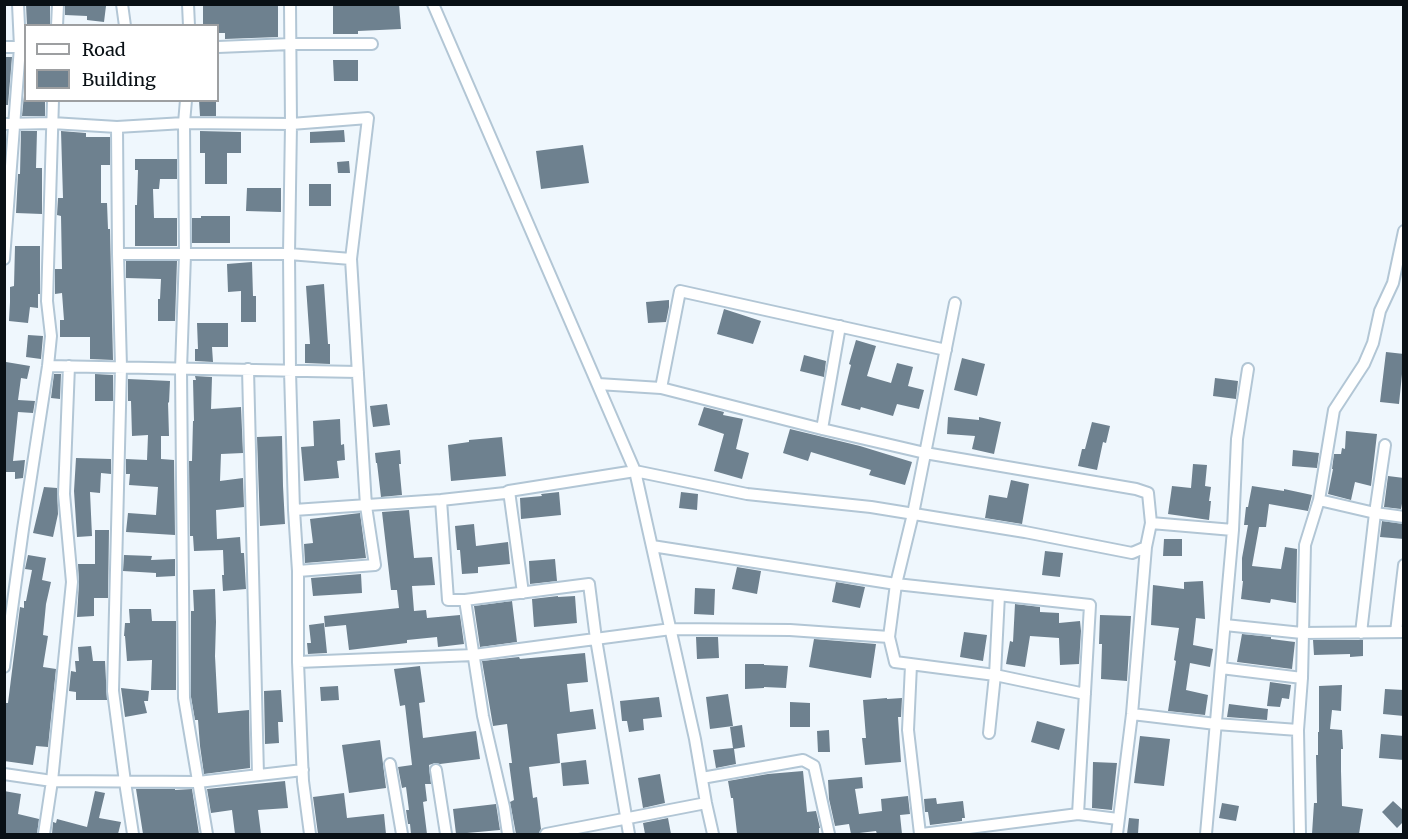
<!DOCTYPE html>
<style>
body{margin:0}
#map{position:relative;width:1408px;height:839px;overflow:hidden;background:#eff7fd;font-family:Merriweather,serif}
canvas{display:block}
.frame{position:absolute;inset:0;border:6px solid #091015;pointer-events:none}
.legend{position:absolute;left:24px;top:24px;width:195px;height:78px;box-sizing:border-box;background:#fff;border:2px solid #9d9fa1;margin:0;padding:8px 10px;list-style:none;font-size:18px;color:#091015}
.legend li{display:flex;align-items:center;gap:12px;height:30px}
.legend b{width:30px;border:2px solid #9d9fa1}
</style>
<div id="map">
<canvas width="1408" height="839"></canvas>
<div class="frame"></div>
<ul class="legend">
<li><b style="height:8px;background:#fff"></b>Road</li>
<li><b style="height:16px;background:#6e818f"></b>Building</li>
</ul>
</div>
<script>
const g = document.querySelector('canvas').getContext('2d');
g.lineJoin = 'round';
function fillPath(path, color) { g.fillStyle = color; g.fill(path, 'evenodd'); }
const shape = rows => new Path2D(rows.map(r => 'M' + r).join(''));
function trace(path, color, width, dash) { g.strokeStyle = color; g.lineWidth = width; g.lineCap = dash ? 'butt' : 'round'; g.setLineDash(dash || []); g.stroke(path); }
fillPath(shape([
 [26,4,50,4,50,26,27,26],
 [65,4,106,6,104,22,87,20,87,16,65,15],
 [203,4,278,4,278,37,225,39,225,33,218,33,218,26,203,26],
 [333,4,399,4,401,29,358,31,358,34,333,34],
 [4,57,12,57,8,105,4,105],
 [333,60,358,60,358,81,334,81],
 [25,85,26,100,45,100,45,116,22,116],
 [199,100,216,100,216,116,200,116],
 [344,130,345,142,310,143,310,132],
 [21,131,37,131,36,168,42,168,42,214,16,213,18,174,20,174],
 [61,131,86,133,86,137,110,137,110,165,101,165,101,203,107,203,108,229,110,229,113,360,90,359,90,337,60,337,60,320,64,320,62,293,55,294,55,269,62,269,61,216,57,215,58,198,63,198],
 [200,131,241,132,241,153,227,153,227,184,205,184,205,153,200,153],
 [583,145,589,183,541,189,536,151],
 [135,159,177,159,177,179,160,179,159,189,153,189,154,218,177,218,177,246,135,246,135,205,137,205,138,170,135,170],
 [349,161,350,173,338,173,337,162],
 [309,184,331,184,331,206,309,206],
 [247,188,281,188,281,212,246,211],
 [201,216,230,216,230,243,192,243,192,218,201,218],
 [15,246,40,246,40,294,38,294,38,308,30,307,28,323,9,321,10,302,10,287,14,286],
 [126,261,177,261,175,321,158,321,158,299,160,299,161,279,126,278],
 [252,262,253,296,256,296,256,322,241,322,241,291,228,292,227,264],
 [324,284,328,344,330,344,330,364,305,363,305,344,310,344,306,286],
 [669,300,669,307,666,322,648,323,646,302],
 [724,309,761,321,753,344,717,334],
 [197,323,228,323,228,347,212,347,213,362,195,361,195,349,198,349],
 [28,335,43,336,41,359,26,357],
 [856,340,876,346,867,376,891,383,897,363,913,367,908,386,924,390,919,409,897,404,893,416,861,407,860,410,841,405,851,365,849,364],
 [1386,352,1404,354,1399,404,1380,402],
 [804,355,826,361,824,377,800,371],
 [962,358,985,364,977,396,954,390],
 [6,362,30,366,27,379,21,378,18,400,35,401,33,413,18,412,13,461,25,460,23,478,15,479,15,472,4,472,4,375],
 [54,374,61,374,60,399,51,398],
 [95,374,113,375,113,401,95,401],
 [195,376,212,377,211,409,241,407,243,453,221,454,220,481,243,478,244,507,216,510,217,539,240,537,241,553,244,553,246,589,223,591,222,575,224,575,223,550,194,551,193,536,190,536,189,461,192,461,193,421,194,421,193,380,196,380],
 [1215,378,1238,381,1236,399,1213,396],
 [128,379,170,381,169,403,168,402,169,436,161,436,161,459,174,460,175,535,126,532,128,513,156,515,158,487,129,485,130,474,126,474,126,459,147,460,148,435,132,436,131,401,128,401],
 [387,404,390,425,373,427,370,406],
 [704,407,724,412,723,415,743,419,736,449,749,453,742,479,714,471,724,434,698,425],
 [948,417,979,420,979,417,1001,422,994,454,972,449,975,436,947,434],
 [340,419,341,445,344,444,345,460,337,461,339,478,304,481,301,447,314,446,313,421],
 [1092,422,1110,426,1106,443,1103,442,1097,470,1078,466,1082,449,1085,449],
 [790,429,860,446,912,462,905,485,869,475,871,470,811,452,808,461,783,453],
 [1346,431,1377,434,1371,486,1355,482,1351,500,1328,494,1333,469,1332,469,1334,454,1341,454,1342,448,1345,449],
 [282,436,283,486,285,524,260,526,257,437],
 [502,437,506,476,451,481,448,445,469,442,469,440],
 [400,450,401,464,399,464,402,495,381,497,377,463,376,463,375,453],
 [1293,450,1319,453,1317,468,1292,466],
 [76,458,111,459,111,474,101,473,100,493,90,492,92,536,77,537,74,491],
 [1193,464,1207,465,1205,486,1211,487,1209,501,1211,501,1209,520,1168,514,1172,486,1191,488],
 [1388,476,1404,478,1404,493,1401,509,1384,507],
 [1011,480,1029,484,1022,524,985,518,989,495,1007,498],
 [1252,486,1284,491,1284,489,1312,495,1308,511,1269,504,1266,527,1259,527,1252,566,1281,569,1285,547,1297,549,1296,603,1271,599,1270,603,1241,599,1243,581,1242,581,1242,558,1248,525,1244,525,1246,507,1248,507],
 [44,487,57,488,58,514,53,537,33,533],
 [559,492,561,515,521,519,520,498,542,496,541,494],
 [681,492,698,494,697,510,679,508],
 [409,510,414,558,432,557,435,585,412,586,414,611,426,610,427,618,460,615,464,644,438,647,437,637,407,640,407,643,349,650,346,625,325,627,324,616,399,608,397,590,391,590,382,512],
 [360,513,366,558,305,563,304,544,313,543,310,519],
 [1382,521,1404,524,1404,539,1380,537],
 [474,524,476,546,508,542,510,564,478,567,478,573,462,574,460,550,457,550,455,526],
 [95,530,109,530,108,598,94,598,94,616,77,617,79,582,78,564,95,564],
 [1164,539,1182,539,1182,556,1163,556],
 [1045,551,1063,553,1060,577,1042,575],
 [28,555,46,558,42,580,51,582,46,604,43,635,48,636,43,667,56,669,48,747,36,746,33,765,4,761,4,703,8,703,20,607,24,608,24,601,26,601,32,570,25,569],
 [124,555,152,556,151,560,175,559,175,576,156,577,156,573,123,571],
 [555,559,557,581,530,584,529,561],
 [737,567,761,571,757,594,732,589],
 [361,574,362,593,313,596,311,578],
 [1203,581,1205,619,1196,618,1193,645,1213,649,1210,667,1190,663,1186,690,1208,695,1205,715,1168,711,1176,661,1174,660,1179,628,1151,625,1153,585,1184,589,1184,582],
 [836,582,865,587,860,608,832,602],
 [695,588,715,589,714,615,694,614],
 [215,589,216,622,215,656,218,713,249,710,250,768,204,774,200,746,198,720,195,720,191,697,191,611,194,611,193,590],
 [558,596,558,597,575,596,577,623,534,627,532,599],
 [512,601,517,642,480,647,474,606],
 [1015,604,1040,607,1040,612,1059,613,1059,623,1080,621,1081,631,1079,664,1060,665,1059,638,1030,636,1025,667,1006,664,1010,641,1013,642],
 [129,609,151,609,152,621,176,621,176,690,151,690,152,660,127,661,125,636,124,636,125,623,130,623],
 [1100,615,1131,616,1127,681,1101,679,1102,644,1099,644],
 [324,623,327,653,308,654,307,643,311,643,309,625],
 [964,632,987,635,983,661,960,657],
 [1242,634,1271,637,1271,639,1295,642,1292,669,1237,662],
 [696,637,718,637,719,658,697,659],
 [814,639,876,644,871,678,809,667],
 [1313,640,1363,640,1363,656,1350,657,1350,654,1314,655],
 [91,646,93,661,105,661,107,700,76,700,76,692,69,691,71,671,76,672,75,661,79,661,78,647],
 [585,653,588,682,567,684,570,712,593,709,596,729,557,734,560,763,529,767,533,798,537,797,541,829,539,833,516,834,510,802,514,800,509,763,512,763,507,724,493,726,482,661,519,657,520,659],
 [745,664,764,664,764,665,788,666,786,688,764,687,764,688,745,689],
 [420,666,425,702,419,703,423,738,476,731,480,759,440,764,435,763,429,765,431,784,425,784,427,801,423,802,427,834,411,834,410,824,408,824,406,810,409,810,406,787,402,788,398,767,412,765,405,705,400,706,394,669],
 [1270,682,1291,685,1289,699,1282,698,1280,707,1267,706],
 [1342,685,1341,711,1332,710,1330,729,1342,730,1343,749,1341,749,1341,771,1342,806,1363,809,1359,834,1312,834,1314,803,1317,803,1316,755,1318,755,1318,732,1319,732,1319,686],
 [338,686,339,700,321,701,320,687],
 [121,688,149,691,148,701,144,701,147,713,125,717],
 [1385,689,1404,690,1404,716,1383,714],
 [281,690,283,722,278,722,279,743,265,744,264,691],
 [728,694,733,726,710,729,706,697],
 [659,697,662,717,643,719,644,730,629,732,627,721,622,721,620,701],
 [887,698,887,699,902,698,901,717,898,717,901,762,865,765,862,738,866,738,863,700],
 [790,702,810,703,810,727,790,727],
 [1229,704,1268,709,1267,720,1227,717],
 [1037,721,1065,729,1059,750,1031,742],
 [742,725,745,747,734,749,736,764,716,768,713,750,733,748,730,727],
 [829,730,830,752,818,752,817,731],
 [1381,734,1404,736,1404,760,1379,758],
 [1140,736,1170,739,1164,786,1134,783],
 [380,740,386,788,349,793,342,745],
 [586,760,589,784,563,786,561,763],
 [1093,762,1117,763,1112,810,1092,808],
 [803,771,807,812,816,811,820,828,819,828,819,834,738,834,737,833,733,798,731,798,728,781,768,774],
 [660,774,665,803,643,808,638,778],
 [862,777,863,788,855,789,859,814,882,811,881,799,908,796,910,814,900,815,902,834,877,834,876,831,851,834,849,824,835,826,829,799,828,780],
 [285,781,288,808,258,810,261,834,235,834,232,810,211,813,207,789],
 [136,789,175,789,175,790,192,789,199,834,143,834],
 [4,791,21,794,18,814,39,819,37,834,4,834],
 [95,791,105,793,99,818,121,822,118,834,52,834,53,822,56,823,57,819,87,827],
 [344,793,347,818,384,814,386,834,318,834,313,797],
 [936,798,937,804,963,801,965,818,962,818,962,821,930,825,928,812,925,812,924,799],
 [1393,801,1404,811,1404,821,1397,828,1382,812],
 [1222,803,1239,806,1236,821,1219,818],
 [496,804,500,830,456,834,453,809],
 [668,818,671,834,645,834,643,823],
 [1129,818,1139,819,1138,834,1127,834]
]), '#6e818f');
const street = shape([
 [122,4,125,26],
 [188,4,189,26],
 [290,4,291,124,289,254,290,371,294,510,298,571,298,662,303,781,310,834],
 [433,4,635,471,695,739,706,803,713,834],
 [57,26,58,4],
 [4,47,20,47],
 [218,47,291,44,372,44],
 [186,100,184,123,185,255,181,369,184,698,207,834],
 [4,124,52,123,117,127,184,123,291,124,368,118,351,259,366,506,375,565,298,571],
 [117,127,118,254,121,367,113,691,125,782,133,834],
 [118,254,289,254,351,259],
 [4,259,20,47,18,4],
 [955,303,913,514,896,584,889,637,895,662,995,675,1085,694],
 [48,366,358,372],
 [248,369,258,775],
 [598,384,661,388,822,429,925,453,1136,489,1148,493,1151,523],
 [661,388,680,291,946,350],
 [822,429,840,326],
 [509,491,523,593],
 [441,500,448,600,465,600,589,584,596,639,629,834],
 [1319,500,1375,513,1404,517],
 [294,510,441,500,505,493,509,491,635,471,747,494,871,507,1025,532,1132,553,1146,547,1151,523,1233,530,1206,834],
 [1233,530,1237,439,1248,369],
 [652,546,896,584,1090,605,1078,814],
 [465,600,483,716,504,807,508,834],
 [1225,625,1302,633,1404,632],
 [1396,632,1404,565],
 [1361,633,1375,513,1385,445],
 [298,662,474,655,671,629,790,630,889,637],
 [911,665,908,730,920,834],
 [4,667,23,529,48,366,51,336,47,301,53,100],
 [1221,668,1302,678],
 [1132,714,1216,724,1298,730],
 [989,733,995,675,999,595],
 [390,764,402,834],
 [436,770,446,834],
 [4,774,52,781,198,782,303,770],
 [702,778,803,760,814,766,829,834],
 [44,834,52,781,72,582,64,494,69,366],
 [546,834,706,803],
 [922,834,1078,814,1118,819],
 [1117,834,1132,714,1146,547],
 [1300,834,1298,730,1302,678,1305,545,1319,500,1334,410,1364,364,1373,343,1380,311,1393,283,1404,231]
]);
trace(street, '#b2c6d5', 14);
trace(street, '#fff', 10);
</script>
